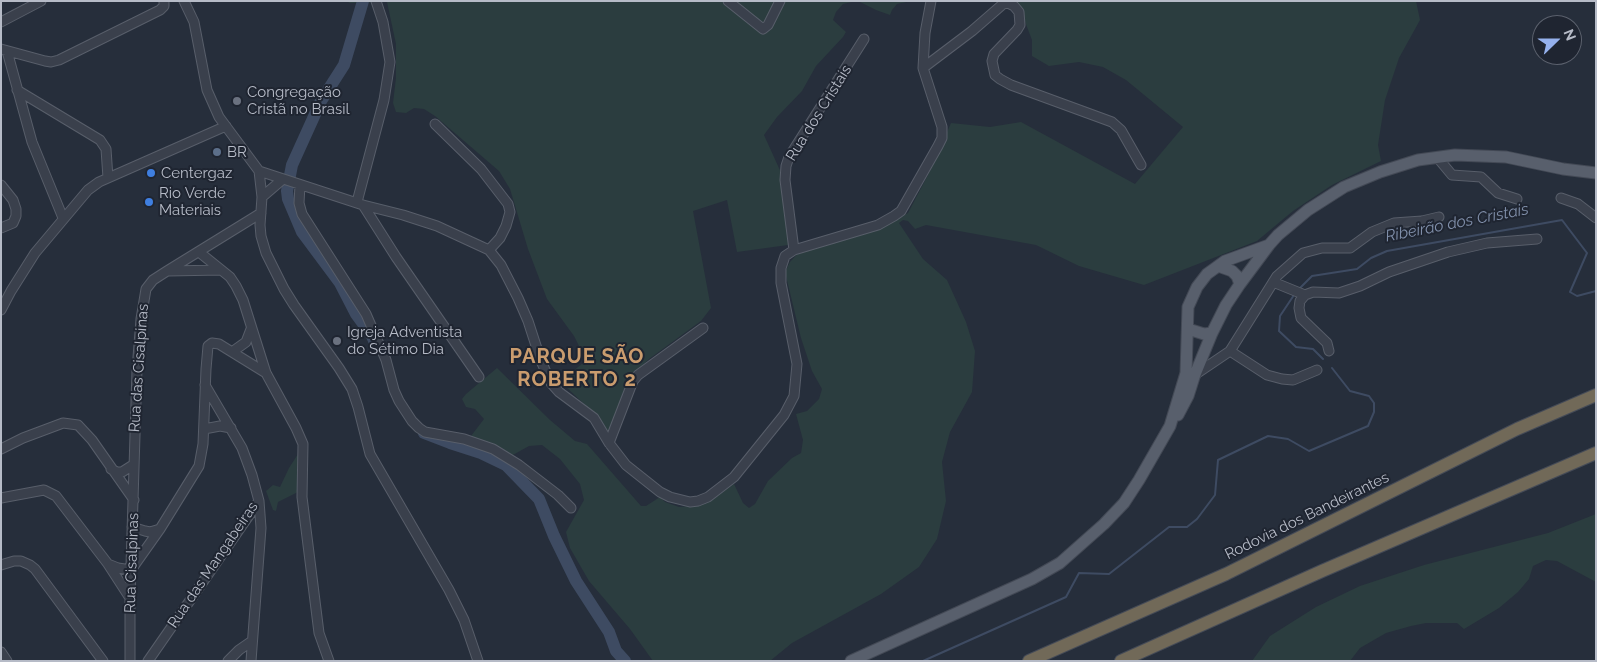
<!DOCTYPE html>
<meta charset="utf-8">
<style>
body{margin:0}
#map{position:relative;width:1597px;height:662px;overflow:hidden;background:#262e3b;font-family:Raleway,sans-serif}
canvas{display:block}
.frame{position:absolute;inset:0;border:2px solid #b6bbc7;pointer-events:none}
.north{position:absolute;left:1532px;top:15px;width:50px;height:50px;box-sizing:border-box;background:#1f2531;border:1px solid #5b616d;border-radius:50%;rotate:68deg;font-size:14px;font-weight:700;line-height:20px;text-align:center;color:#b6bbc7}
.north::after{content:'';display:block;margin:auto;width:18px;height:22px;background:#95b1ed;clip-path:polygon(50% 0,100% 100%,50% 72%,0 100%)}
</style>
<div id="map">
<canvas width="1597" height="662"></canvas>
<div class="frame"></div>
<div class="north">N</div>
</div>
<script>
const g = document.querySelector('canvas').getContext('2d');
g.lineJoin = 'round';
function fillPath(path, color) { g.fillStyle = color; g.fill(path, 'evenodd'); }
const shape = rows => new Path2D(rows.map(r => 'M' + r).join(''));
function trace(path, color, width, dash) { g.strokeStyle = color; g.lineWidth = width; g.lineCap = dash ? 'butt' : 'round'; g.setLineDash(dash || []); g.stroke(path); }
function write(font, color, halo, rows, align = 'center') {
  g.font = font + ' Raleway,sans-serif'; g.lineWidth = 4; g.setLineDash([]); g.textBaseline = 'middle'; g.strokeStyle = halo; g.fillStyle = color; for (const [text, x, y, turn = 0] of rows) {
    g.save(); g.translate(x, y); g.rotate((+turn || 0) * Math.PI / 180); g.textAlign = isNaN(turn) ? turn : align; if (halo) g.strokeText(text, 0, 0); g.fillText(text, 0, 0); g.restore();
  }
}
fillPath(shape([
 [346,1,856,1,843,4,836,12,833,20,846,32,843,37,816,66,802,91,777,117,764,135,783,177,791,242,788,245,737,252,727,200,693,211,711,308,701,321,649,359,627,381,613,421,609,430,606,431,583,403,564,385,562,380,583,363,585,358,574,336,547,299,528,249,510,189,499,171,435,116,424,109,414,108,406,113,396,112,393,103,396,78,396,44,387,2,350,3],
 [858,1,911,1,897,4,892,10,890,15,876,10],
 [1010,1,1416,1,1420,20,1399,58,1385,100,1378,145,1381,161,1332,185,1293,211,1257,241,1144,285,1079,266,1036,245,926,225,915,229,908,221,903,220,899,223,923,259,947,280,966,322,975,351,972,392,950,432,942,462,946,501,937,539,919,567,881,594,792,643,770,661,653,661,630,629,589,581,570,548,566,532,584,500,580,484,560,459,542,445,529,446,511,456,471,436,484,419,475,409,466,407,462,399,466,394,497,368,550,420,575,441,587,444,641,506,646,506,660,497,665,502,679,507,693,506,714,498,734,484,743,503,749,508,755,504,768,481,792,458,801,453,803,440,796,414,807,411,819,399,822,389,812,371,801,338,785,272,790,262,801,250,888,223,908,213,929,173,951,123,990,127,1021,122,1135,184,1183,127,1126,80,1103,67,1079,62,1049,66,1032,56,1032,40,1024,19],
 [298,454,300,491,278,502,276,511,273,510,266,491,273,485,280,487,289,468],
 [1596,514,1596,582,1557,561,1546,560,1533,566,1529,579,1518,592,1499,608,1464,629,1457,623,1426,623,1411,626,1386,633,1360,648,1350,661,1252,661,1270,636,1316,607,1360,586,1424,565,1548,533]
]), '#2b3d3f');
trace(shape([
 [1299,289,1312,276,1357,269,1371,258,1387,251,1562,220,1587,253,1570,292,1577,296,1596,291],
 [1294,295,1280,316,1279,331,1296,347,1313,349,1323,359],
 [923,661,1066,597,1079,573,1109,574,1169,527,1187,527,1197,519,1215,495,1218,460,1268,436,1288,439,1309,451,1368,426,1374,412,1374,403,1369,396,1350,391,1332,368]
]), '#3e4b62', 2);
trace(shape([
 [363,1,344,65,321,101,292,165,287,191,288,199,302,232,340,283,356,314,372,336,376,345],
 [424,433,450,443,481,453,506,465,539,499,554,536,576,581,609,632,616,651,625,661]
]), '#3e4b62', 12);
const minor = shape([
 [184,1,194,22,207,90,219,117,259,171,363,205,403,215,437,226,489,250,501,265,518,298,528,321,541,361,551,383,559,392,594,418,609,443,626,465,660,492,670,497,690,502,698,501,708,497,734,477,784,415,794,396,797,364,781,283,781,268,785,256,794,250,878,225,894,216,901,211,938,146,942,138,942,127,923,68,925,33,931,1],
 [728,1,763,29,768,25,780,1],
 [1,22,41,1],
 [1,49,45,61,51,62,59,60,160,10,164,6,164,1],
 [7,51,32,142,63,218],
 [923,68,972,31,1003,4,1008,3,1014,6,1019,12,1020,25,1017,30,994,54,992,61,995,75,1000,79,1011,85,1112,122,1121,130,1141,165],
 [17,90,100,140,106,149,108,178],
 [435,124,481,169,508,204,510,212,506,226,500,238,489,250],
 [1437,157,1452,175,1481,177,1498,193,1517,199],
 [259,171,262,197,260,225,261,236,266,253,284,289,294,305,339,368,352,389,358,407,370,454,449,590,464,620,478,661],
 [1,185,13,200,16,209,16,216,13,223,1,228],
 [300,185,299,203,302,214,366,314,386,360,394,390,399,401,412,421,419,428,425,432,464,439,493,449,519,465,558,495,571,508],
 [262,197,283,179],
 [1561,198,1578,204,1596,218],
 [357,202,384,100,390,62,383,22,376,1],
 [363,205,396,257,479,377],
 [794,250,785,180,786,166,789,157,864,39],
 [199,252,230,277,236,286,243,300,266,373,296,428,303,444,302,497,319,633,329,661],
 [168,271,221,270],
 [1273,282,1305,295],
 [1,310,11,291,35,253,88,190,99,182,226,126],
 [1230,351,1267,375,1282,379,1293,380,1317,370],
 [1329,351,1327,343,1301,318,1299,308,1300,301,1305,295,1313,292,1339,293,1360,286,1389,272,1448,252,1487,243,1537,239],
 [232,352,246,342,251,329],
 [1196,374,1230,351,1277,276,1303,253,1322,248,1350,248,1372,232,1394,223,1422,221,1439,217],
 [205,385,242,448,252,475,259,501,261,528,251,661],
 [204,429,220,426,231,428],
 [609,443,633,381,638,375,703,328],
 [1,449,23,438,63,423,78,425,92,440,134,500],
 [111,469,117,472,122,472,133,465],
 [1,498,44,490,56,496,108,564,130,598],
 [132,527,145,531,150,532,160,529],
 [108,564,118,568,131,570,160,529,199,466,203,444,206,369,208,346,212,343,219,344,266,373],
 [1,565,14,561,21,561,30,565,35,569,103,661],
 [1,652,7,661],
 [130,661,130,598,137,370,141,319,146,289,153,280,167,271,261,213],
 [148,661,259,501],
 [228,661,239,650,252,641]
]);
const major = shape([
 [1218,266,1232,271,1237,276,1240,284],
 [1188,329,1204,334,1212,333],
 [1178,415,1188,396,1194,377,1212,333,1226,305,1240,284,1269,245,1278,235,1308,210,1344,187,1380,172,1418,160,1455,155,1506,157,1563,169,1596,173],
 [851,661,1032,579,1060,563,1104,524,1124,503,1139,480,1170,426,1186,373,1188,307,1197,287,1207,274,1225,261,1269,245]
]);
const highway = shape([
 [1029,661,1226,574,1517,429,1596,395],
 [1121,661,1322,571,1596,453]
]);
trace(minor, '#585e6a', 11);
trace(major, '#434955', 13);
trace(highway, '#454b57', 14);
trace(minor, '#3a404c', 9);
trace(major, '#585f6c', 11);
trace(highway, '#716958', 12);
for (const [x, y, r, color] of [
 [237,101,5,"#6b7280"],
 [217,152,5,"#5c6f8a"],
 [151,173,5,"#3f7fe0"],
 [149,202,5,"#3f7fe0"],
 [337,341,5,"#6b7280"]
]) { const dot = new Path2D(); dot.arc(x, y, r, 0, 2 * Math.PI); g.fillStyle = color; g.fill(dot); trace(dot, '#1f2531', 2); }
write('15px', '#b6bbc7', '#1f2531', [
 ["Congregação",247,92],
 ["Cristã no Brasil",247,109],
 ["BR",227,152],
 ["Centergaz",161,173],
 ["Rio Verde",159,193],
 ["Materiais",159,210],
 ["Igreja Adventista",347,332],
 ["do Sétimo Dia",347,349]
], 'left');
write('15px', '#b6bbc7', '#1f2531', [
 ["Rua dos Cristais",819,113,-58],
 ["Rua das Cisalpinas",139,368,-86],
 ["Rodovia dos Bandeirantes",1307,516,-26],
 ["Rua Cisalpinas",132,563,-88],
 ["Rua das Mangabeiras",213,565,-56]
]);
write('italic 16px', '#8190ab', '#1f2531', [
 ["Ribeirão dos Cristais",1457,223,-11]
]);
g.letterSpacing = '1px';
write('bold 20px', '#ca9c6e', '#1f2531', [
 ["PARQUE SÃO",577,357],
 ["ROBERTO 2",577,380]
]);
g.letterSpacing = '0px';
</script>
